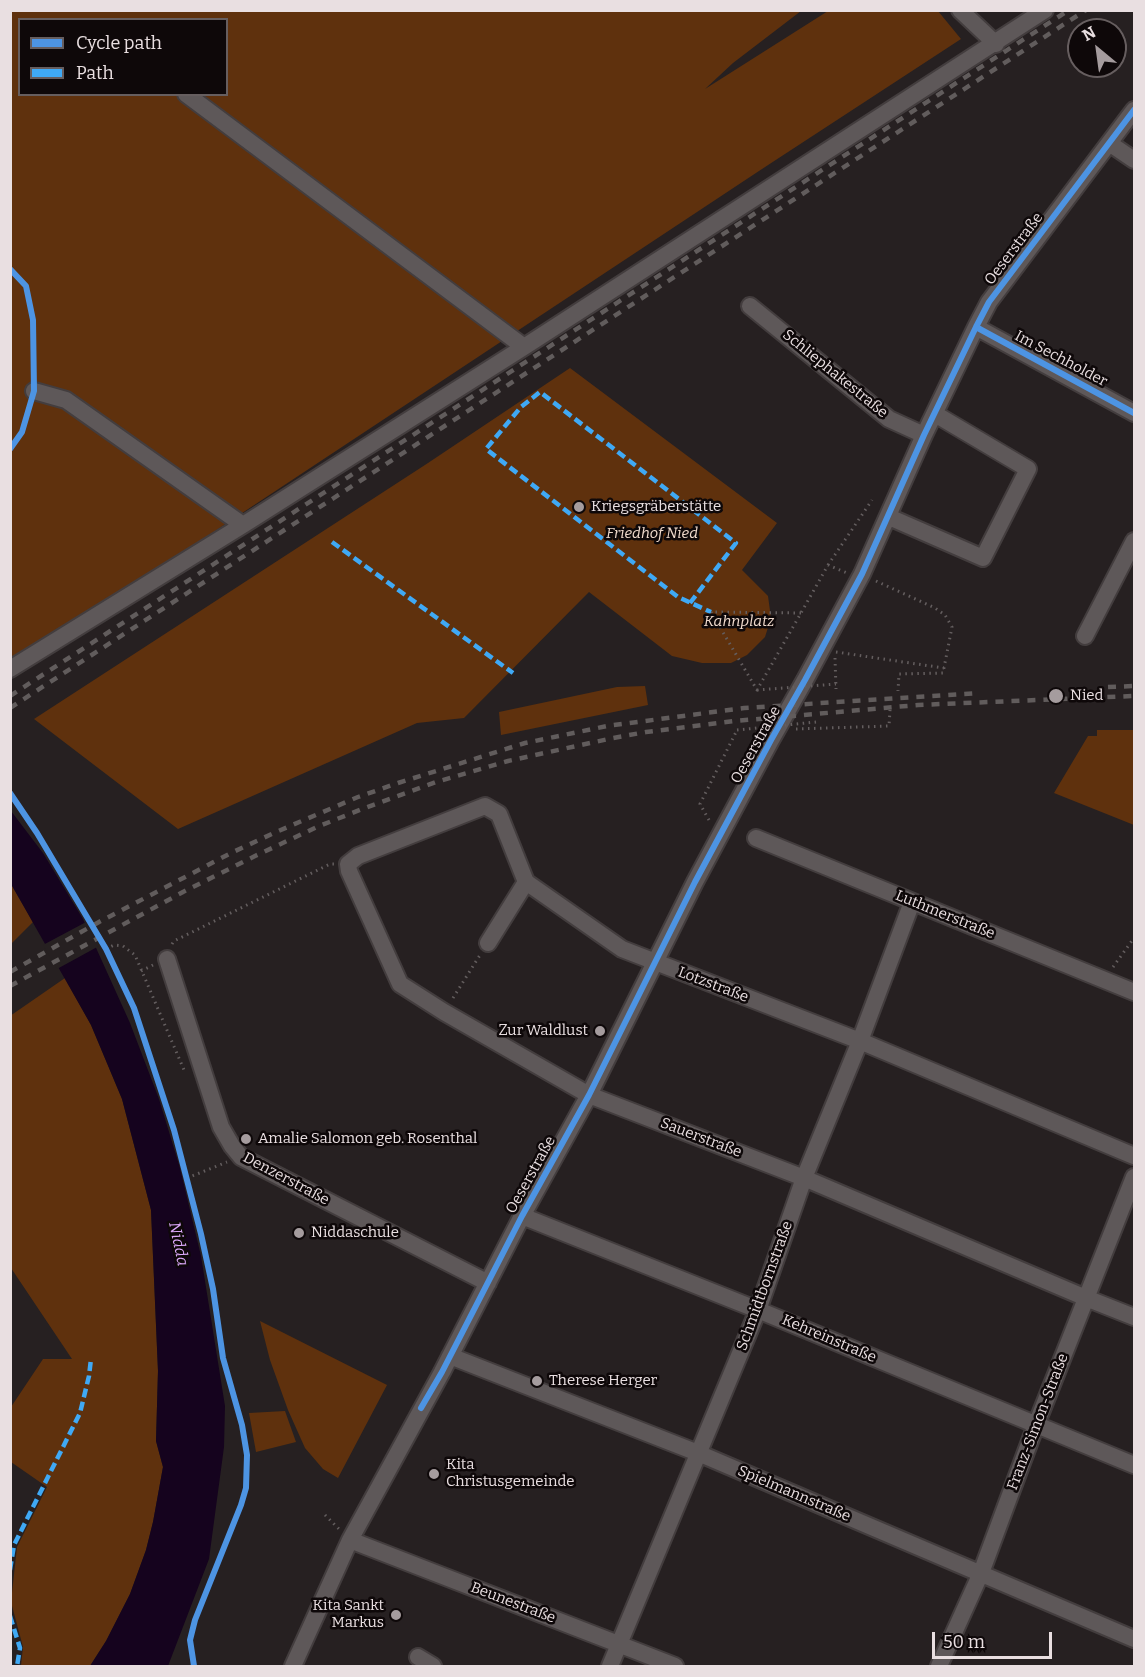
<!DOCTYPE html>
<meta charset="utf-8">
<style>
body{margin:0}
#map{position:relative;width:1145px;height:1677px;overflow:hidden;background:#262021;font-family:Bitter,serif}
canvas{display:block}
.frame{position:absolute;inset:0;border:12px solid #e9dfe1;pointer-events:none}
.legend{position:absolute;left:18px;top:18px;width:210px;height:78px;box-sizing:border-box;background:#0e0809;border:2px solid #665e5f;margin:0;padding:8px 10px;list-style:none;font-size:18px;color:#e9dfe1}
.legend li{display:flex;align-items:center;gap:12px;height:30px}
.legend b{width:30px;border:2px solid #665e5f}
.north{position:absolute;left:1067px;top:18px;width:60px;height:60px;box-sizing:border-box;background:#0e0809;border:2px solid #665e5f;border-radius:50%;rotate:331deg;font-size:16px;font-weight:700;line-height:24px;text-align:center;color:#e9dfe1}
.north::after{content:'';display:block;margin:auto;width:21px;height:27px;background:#a59c9e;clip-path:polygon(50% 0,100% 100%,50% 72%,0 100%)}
.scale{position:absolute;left:932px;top:1632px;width:120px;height:27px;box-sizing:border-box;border:3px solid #e9dfe1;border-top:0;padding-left:8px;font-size:18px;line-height:21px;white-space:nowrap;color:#e9dfe1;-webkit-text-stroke:4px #0e0809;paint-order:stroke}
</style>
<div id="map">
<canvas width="1145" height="1677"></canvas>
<div class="frame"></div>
<ul class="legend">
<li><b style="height:8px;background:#4d94e3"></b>Cycle path</li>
<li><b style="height:8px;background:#3fa9f5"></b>Path</li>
</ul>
<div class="north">N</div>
<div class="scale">50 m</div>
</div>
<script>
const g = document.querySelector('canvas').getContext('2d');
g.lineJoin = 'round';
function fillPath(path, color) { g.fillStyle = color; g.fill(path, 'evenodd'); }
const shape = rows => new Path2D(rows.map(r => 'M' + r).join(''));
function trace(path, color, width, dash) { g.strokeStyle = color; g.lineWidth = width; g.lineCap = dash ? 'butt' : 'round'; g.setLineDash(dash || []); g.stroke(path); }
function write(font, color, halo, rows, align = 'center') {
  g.font = font + ' Bitter,serif'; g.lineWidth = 5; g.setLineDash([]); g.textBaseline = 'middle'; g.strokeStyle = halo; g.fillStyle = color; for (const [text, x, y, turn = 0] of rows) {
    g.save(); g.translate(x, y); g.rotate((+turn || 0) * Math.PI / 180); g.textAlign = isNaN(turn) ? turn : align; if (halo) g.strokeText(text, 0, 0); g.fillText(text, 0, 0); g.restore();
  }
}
fillPath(shape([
 [10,11,801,11,733,63,705,89,828,11,938,11,961,39,762,169,11,666],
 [20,20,226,20,226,94,20,94],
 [570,368,777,523,742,570,768,596,771,618,765,637,747,655,731,663,702,663,672,656,589,592,464,718,417,723,178,829,34,719,428,463],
 [645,686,648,705,501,735,499,712,617,687],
 [1097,730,1134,730,1134,825,1054,793,1088,736,1097,736],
 [11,884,33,922,11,944],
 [65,978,91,1025,122,1099,151,1210,158,1371,156,1441,163,1467,153,1522,146,1550,130,1594,106,1641,90,1666,21,1666,23,1647,11,1602,17,1547,47,1487,11,1462,11,1407,43,1359,72,1359,11,1268,10,1016],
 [260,1321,387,1385,338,1478,323,1469,305,1448,288,1410,270,1360],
 [285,1411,296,1442,256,1452,249,1413]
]), '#5f310d');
fillPath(shape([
 [11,811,43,853,83,919,130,1023,159,1099,180,1168,201,1256,225,1406,224,1447,209,1559,168,1666,90,1666,106,1641,130,1594,146,1550,153,1522,163,1467,156,1441,158,1371,151,1210,122,1099,91,1025,11,884]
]), '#15031e');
fillPath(shape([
 [88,921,99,946,57,969,43,945]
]), '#262021');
const minor = shape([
 [960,10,996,44],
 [186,94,524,347],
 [1109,143,1134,160],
 [750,306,889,419,924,435],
 [976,327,1134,413],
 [34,391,66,400,243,525],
 [889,517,983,558,1028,469,935,414],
 [1085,636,1134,541],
 [10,669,243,525,524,347,1045,10],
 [756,838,1134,992],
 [488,943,526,882],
 [167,959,221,1127,232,1146,241,1157,488,1283],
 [1134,1156,860,1041,622,949,526,882,499,814,485,806,358,856,348,864,349,871,400,984,444,1012,589,1095,804,1178,1086,1298,1134,1317],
 [522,1216,758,1310,1134,1465],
 [450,1356,698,1453,1134,1639],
 [350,1540,675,1666],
 [418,1657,433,1666],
 [293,1666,350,1540,442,1372,522,1216,589,1095,695,882,771,740,805,680,862,574,924,435,976,327,989,302,1134,110],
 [610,1666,758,1310,804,1178,860,1041,912,902],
 [939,1666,981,1573,1036,1425,1134,1177]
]);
trace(minor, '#433d3e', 20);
trace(shape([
 [828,565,872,500],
 [876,581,935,608,945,615,952,627,943,673,899,674,898,691],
 [801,613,711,612,757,690,801,613,828,565,847,573],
 [836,652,944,668],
 [835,658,836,689],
 [796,729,889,726,890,710],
 [709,820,700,804,737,730],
 [172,944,174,941,330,864,334,864],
 [106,949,114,945,123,946,135,955,184,1070],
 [1113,967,1134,938],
 [141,971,153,965],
 [453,998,480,955],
 [187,1178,227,1162],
 [325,1515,339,1529]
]), '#645e5f', 3, [1.5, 4.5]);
trace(minor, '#5e5859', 16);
trace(shape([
 [1108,687,1134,686],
 [10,696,1069,10],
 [10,708,1086,10],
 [10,972,99,922,231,853,276,832,358,797,398,783,525,743,607,726,744,708,979,693],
 [10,986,183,892,255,856,317,827,362,809,436,782,508,761,613,738,646,732,735,721,918,705,1134,696]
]), '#615c5c', 4.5, [8, 8]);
trace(shape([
 [757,690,836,684],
 [737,730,816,722]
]), '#645e5f', 3, [1.5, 4.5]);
trace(shape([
 [332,542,513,673],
 [690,603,736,543,540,392,521,407,486,449,678,597,711,612],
 [10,1570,14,1545,80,1413,89,1376,91,1359],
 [10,1616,20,1648,17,1666]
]), '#3fa9f5', 4.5, [9, 4.5]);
trace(shape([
 [10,269,26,286,33,320,34,391,22,432,10,449],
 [976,327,1134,413],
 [10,793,37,833,106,949,134,1008,174,1130,201,1234,213,1289,223,1358,242,1425,247,1455,246,1488,241,1505,195,1620,190,1640,194,1666],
 [421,1408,442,1372,522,1216,589,1095,695,882,771,740,805,680,862,574,924,435,976,327,989,302,1134,110]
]), '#4d94e3', 6);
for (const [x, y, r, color] of [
 [579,507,6,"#a59c9e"],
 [1056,696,8,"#a59c9e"],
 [600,1031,6,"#a59c9e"],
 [246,1139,6,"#a59c9e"],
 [299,1233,6,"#a59c9e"],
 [537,1381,6,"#a59c9e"],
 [434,1474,6,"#a59c9e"],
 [396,1615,6,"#a59c9e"]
]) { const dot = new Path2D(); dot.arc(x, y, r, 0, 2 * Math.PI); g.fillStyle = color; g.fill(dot); trace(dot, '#0e0809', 2); }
write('15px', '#e9dfe1', '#0e0809', [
 ["Oeserstraße",1014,249,-53],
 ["Im Sechholder",1061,359,28],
 ["Schliephakestraße",835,374,39],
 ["Oeserstraße",756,745,-61],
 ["Luthmerstraße",945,915,22],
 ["Lotzstraße",713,985,21],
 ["Sauerstraße",701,1138,21],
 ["Oeserstraße",531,1175,-61],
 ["Denzerstraße",286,1179,28],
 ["Schmidtbornstraße",765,1286,-70],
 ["Kehreinstraße",829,1339,23],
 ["Franz-Simon-Straße",1038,1422,-69],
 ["Spielmannstraße",794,1494,23],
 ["Beunestraße",513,1603,21]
]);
write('15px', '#e9dfe1', '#0e0809', [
 ["Kriegsgräberstätte",591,507],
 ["Nied",1070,696],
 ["Zur Waldlust",588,1031,"right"],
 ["Amalie Salomon geb. Rosenthal",258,1139],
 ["Niddaschule",311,1233],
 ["Therese Herger",549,1381],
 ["Kita",446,1465],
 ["Christusgemeinde",446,1482],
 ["Kita Sankt",384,1606,"right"],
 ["Markus",384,1623,"right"]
], 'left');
write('italic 15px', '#f1dbcd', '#0e0809', [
 ["Friedhof Nied",652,534],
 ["Kahnplatz",739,622]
]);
write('italic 16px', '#dba8f9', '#0e0809', [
 ["Nidda",178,1244,78]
]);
</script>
